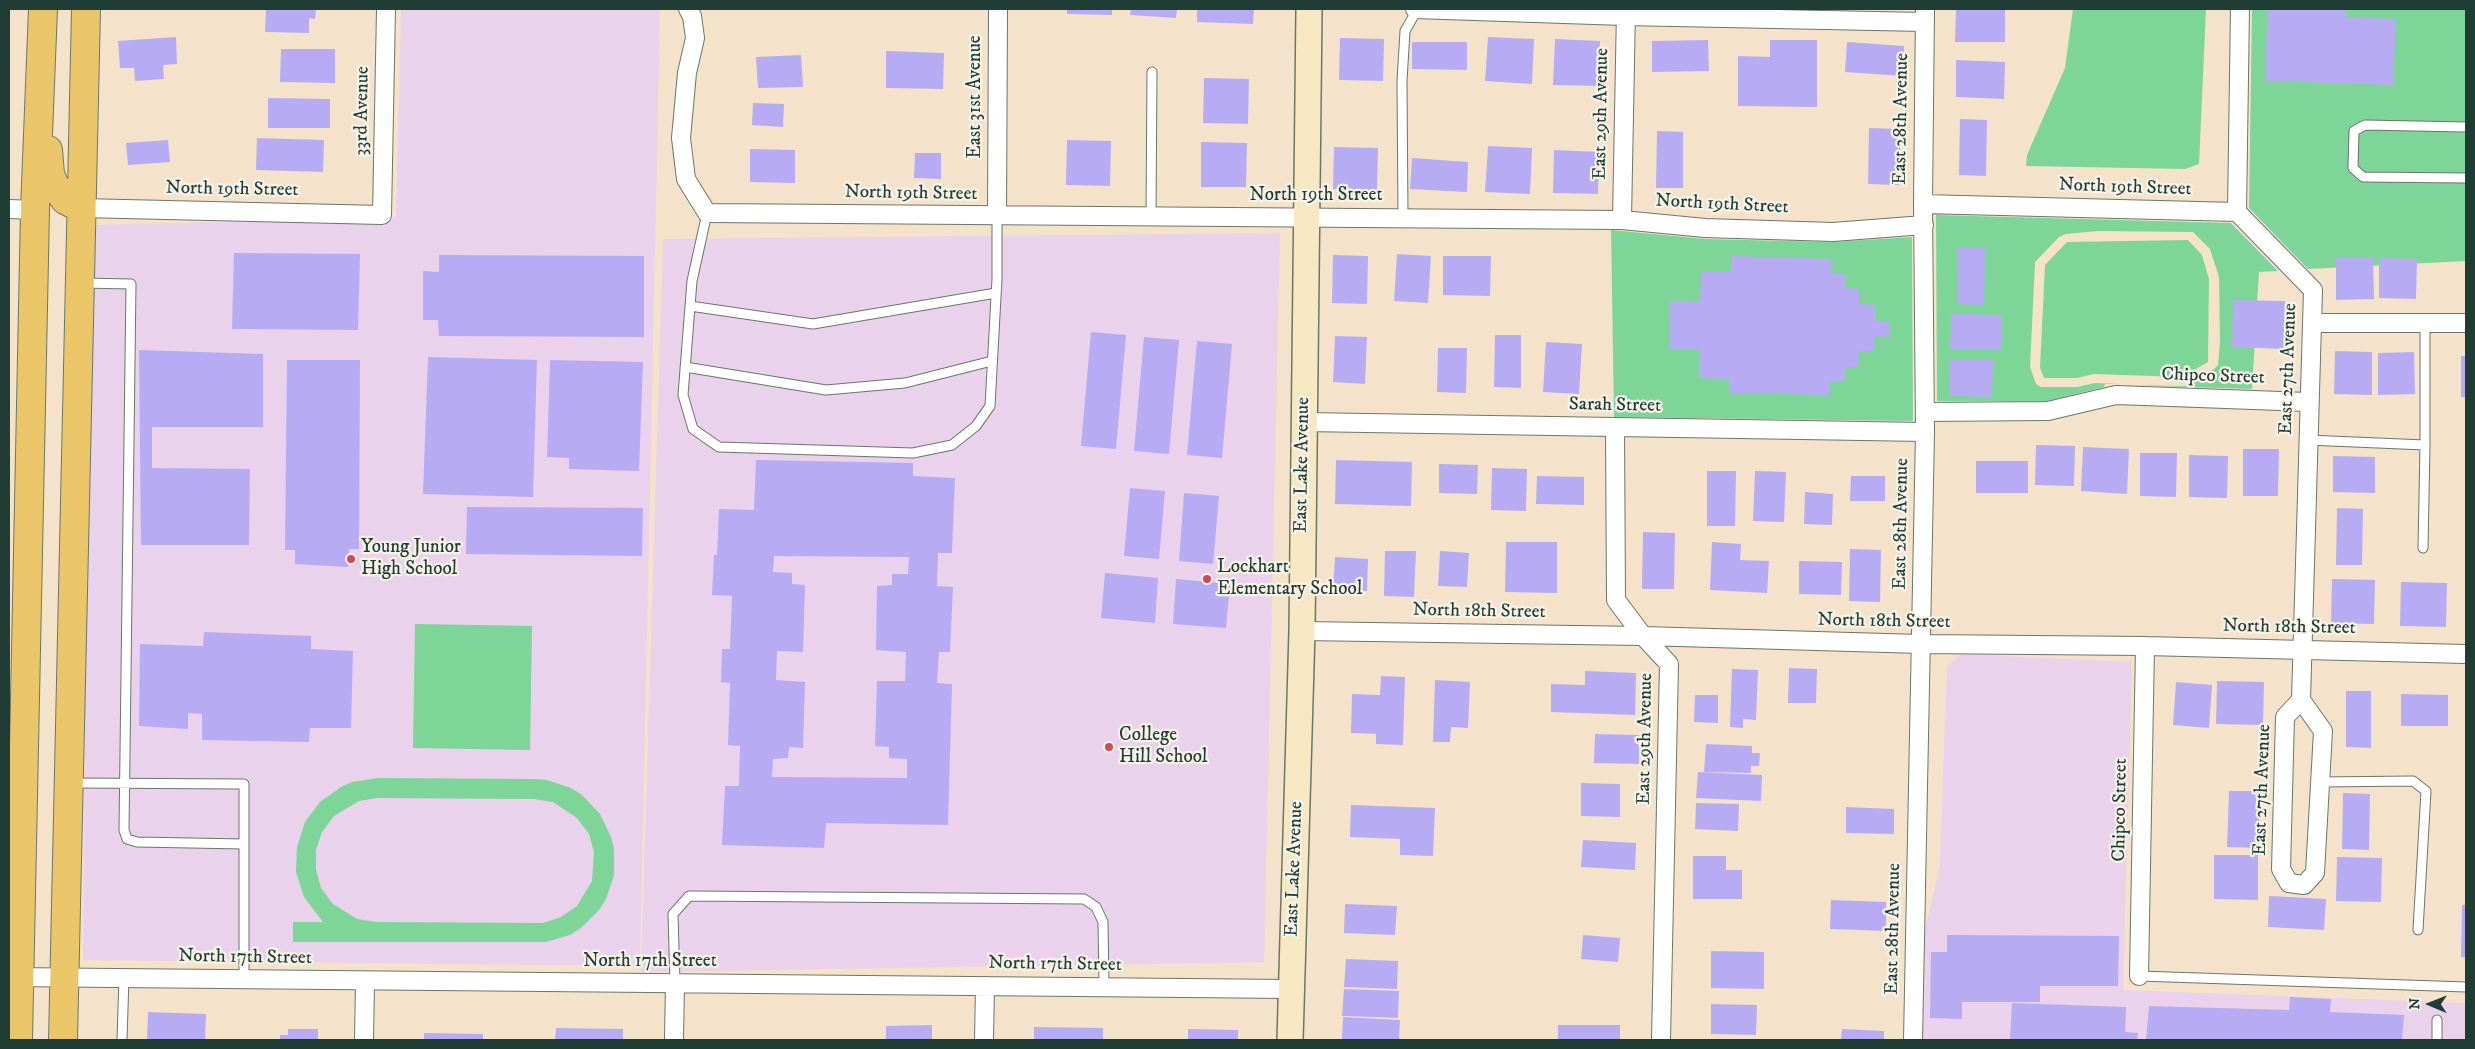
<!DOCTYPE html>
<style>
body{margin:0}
#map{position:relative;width:2475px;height:1049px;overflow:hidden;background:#f4e3ca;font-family:"IM FELL DW Pica",serif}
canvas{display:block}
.frame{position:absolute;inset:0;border:10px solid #1f3d34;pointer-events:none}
.north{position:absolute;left:2405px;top:979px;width:50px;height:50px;-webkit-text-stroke:4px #f7f3e8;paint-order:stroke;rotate:271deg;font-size:14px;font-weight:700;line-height:20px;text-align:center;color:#1f3d34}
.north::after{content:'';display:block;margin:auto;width:18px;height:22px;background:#1f3d34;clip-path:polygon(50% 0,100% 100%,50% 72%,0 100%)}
</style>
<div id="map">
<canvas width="2475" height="1049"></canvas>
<div class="frame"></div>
<div class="north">N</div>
</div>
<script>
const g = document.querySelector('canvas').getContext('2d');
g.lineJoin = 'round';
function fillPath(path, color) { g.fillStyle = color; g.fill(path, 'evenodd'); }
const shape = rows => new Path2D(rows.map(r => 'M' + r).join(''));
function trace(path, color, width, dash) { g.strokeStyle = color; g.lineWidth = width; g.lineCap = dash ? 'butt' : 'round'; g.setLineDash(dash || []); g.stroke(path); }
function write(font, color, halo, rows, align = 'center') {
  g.font = font + ' "IM FELL DW Pica",serif'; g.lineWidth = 4.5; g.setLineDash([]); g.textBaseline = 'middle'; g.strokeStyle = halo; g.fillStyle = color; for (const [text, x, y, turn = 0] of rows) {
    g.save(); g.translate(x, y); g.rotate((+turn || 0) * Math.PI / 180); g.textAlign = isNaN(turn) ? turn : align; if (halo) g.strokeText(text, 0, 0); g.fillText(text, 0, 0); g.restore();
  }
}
fillPath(shape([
 [401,9,660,9,640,966,83,960,89,225,396,218],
 [1280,233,1264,962,641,972,663,239],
 [1961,654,2132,662,2123,990,2466,1003,2466,1040,1923,1040,1925,930,1940,865,1947,666]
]), '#ead1ec');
fillPath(shape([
 [2073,9,2206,9,2199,164,2185,169,2026,166,2027,155,2065,68],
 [2252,9,2466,9,2466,261,2308,269,2249,208],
 [1936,215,2231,223,2278,271,2259,272,2252,389,2125,385,2185,386,2214,369,2218,365,2220,342,2219,277,2210,249,2193,232,2098,231,2066,234,2059,237,2035,262,2030,367,2036,384,2041,387,2077,387,2095,383,2119,384,2105,384,2104,387,2047,401,1937,401],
 [1611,230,1705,239,1832,242,1912,237,1913,421,1614,417],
 [2188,240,2202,255,2209,279,2208,362,2182,377,2094,374,2077,378,2044,378,2040,368,2045,265,2067,242],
 [415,624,532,626,530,750,413,748],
 [378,778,534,779,547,780,571,788,582,795,600,814,611,837,614,849,614,875,606,899,599,910,581,928,570,935,546,942,293,942,293,922,323,922,304,897,296,872,297,847,305,822,320,802,341,787,352,782],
 [377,798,534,799,553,802,577,818,589,834,594,852,592,881,577,906,561,917,543,923,376,922,357,919,333,904,321,888,316,869,316,850,322,832,334,816,359,801]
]), '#7ed598');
fillPath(shape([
 [266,9,316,9,315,19,309,18,309,33,265,32],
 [1067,9,1112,9,1112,15,1067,14],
 [1131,9,1177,9,1176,18,1130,15],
 [1197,9,1254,9,1253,24,1197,22],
 [1956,9,2005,9,2005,42,1955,42],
 [2268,9,2346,9,2346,17,2396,19,2393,85,2265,81],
 [176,37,177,64,163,65,164,79,135,81,134,68,120,68,118,41],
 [1488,37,1534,39,1532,84,1485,81],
 [1340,38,1384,39,1383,81,1339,80],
 [1555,39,1600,41,1599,86,1553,85],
 [1708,40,1709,71,1652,72,1652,41],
 [1770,40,1817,40,1817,107,1738,106,1738,56,1770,57],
 [1412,42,1467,42,1467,70,1412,69],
 [1847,42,1904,46,1903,76,1845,72],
 [281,49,335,49,335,83,280,82],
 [886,51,944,53,943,89,886,88],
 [801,55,803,87,758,88,756,57],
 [1956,60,2005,62,2004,99,1956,97],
 [1204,78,1249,79,1248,124,1203,123],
 [268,98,330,99,330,128,268,128],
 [753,103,784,104,783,127,752,125],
 [1960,119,1987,120,1986,176,1959,175],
 [1869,128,1901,129,1899,185,1868,184],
 [1657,131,1683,132,1683,188,1656,188],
 [257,138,324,140,323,172,256,170],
 [168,140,170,162,128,165,126,143],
 [1067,140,1111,141,1110,186,1066,185],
 [1201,142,1247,143,1246,187,1201,187],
 [1488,146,1532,148,1530,194,1485,192],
 [1334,147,1378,148,1377,190,1333,189],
 [750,149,795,150,795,183,750,182],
 [1554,150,1599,152,1598,194,1553,193],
 [915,153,941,153,941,179,914,178],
 [1412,158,1468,162,1467,192,1410,189],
 [1958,248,1985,248,1984,305,1957,304],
 [234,253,360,254,358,330,232,329],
 [1397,254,1431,256,1428,303,1394,301],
 [439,255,644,256,644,337,439,336,438,320,423,320,423,271,439,272],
 [1333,255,1368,256,1367,304,1332,303],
 [1443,256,1491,256,1490,296,1443,295],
 [1732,256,1831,259,1831,273,1846,274,1846,288,1859,289,1859,304,1876,305,1876,321,1890,322,1889,337,1875,336,1874,351,1859,351,1858,367,1845,367,1844,382,1830,381,1829,395,1729,393,1729,379,1699,378,1700,350,1669,349,1670,301,1700,302,1701,271,1731,271],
 [2336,257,2373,257,2374,299,2336,300],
 [2379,258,2417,259,2416,299,2379,298],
 [2233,300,2285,301,2284,349,2232,347],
 [1951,314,2002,315,2001,350,1950,349],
 [1091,332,1126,335,1116,449,1081,446],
 [1495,335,1521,335,1521,388,1494,387],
 [1335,336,1367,337,1365,384,1333,382],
 [1144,337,1179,340,1169,454,1134,451],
 [1197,341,1232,344,1222,458,1187,455],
 [1546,342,1582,344,1579,394,1543,392],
 [1438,348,1467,348,1466,393,1437,392],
 [139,350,263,354,263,427,152,427,152,468,250,469,249,545,141,545],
 [2335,351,2372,352,2372,395,2334,394],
 [2414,352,2415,394,2378,395,2378,353],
 [2461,356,2466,356,2466,397,2461,397],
 [428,357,537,360,533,497,423,494],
 [1950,359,1993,360,1992,397,1949,396],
 [287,360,360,360,359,549,349,549,348,567,295,564,295,550,285,550],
 [550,360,643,362,639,471,569,469,569,458,547,457],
 [2036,445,2075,446,2074,486,2035,485],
 [2083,447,2129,449,2127,494,2081,491],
 [2243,449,2279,449,2278,496,2243,496],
 [2140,453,2177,453,2176,497,2140,496],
 [2189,455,2228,456,2227,498,2189,497],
 [2333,456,2375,457,2375,493,2333,492],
 [756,460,913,463,913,476,955,478,952,553,938,553,937,586,953,587,950,652,939,652,937,683,952,684,948,825,826,823,824,848,722,845,725,786,739,786,740,746,728,745,730,683,721,682,722,649,730,649,732,596,712,595,714,555,717,555,719,509,754,510],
 [774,556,909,557,908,574,892,574,892,585,877,586,876,650,906,652,905,681,877,681,875,746,889,747,889,758,907,759,907,778,772,777,773,759,788,758,789,747,803,748,805,682,776,680,777,651,803,652,805,585,792,584,792,573,773,572],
 [1336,460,1412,462,1411,506,1335,504],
 [1976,461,2028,461,2028,493,1976,493],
 [1439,464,1478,465,1477,494,1439,493],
 [1492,468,1527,469,1526,511,1491,510],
 [1707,471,1736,471,1735,526,1707,526],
 [1755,471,1786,472,1784,522,1753,521],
 [1537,476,1584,477,1584,505,1536,504],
 [1851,476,1885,476,1885,501,1850,501],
 [1130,488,1165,491,1159,559,1124,556],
 [1805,492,1833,494,1832,525,1804,524],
 [1184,493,1219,496,1213,564,1179,561],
 [467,507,643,508,642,556,466,554],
 [2337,508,2363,509,2362,565,2336,565],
 [1643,532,1675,533,1674,589,1642,589],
 [1506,542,1557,542,1557,593,1505,592],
 [1712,542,1741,544,1740,560,1769,561,1767,593,1710,590],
 [1850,549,1881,550,1880,602,1849,601],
 [1385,551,1416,551,1414,597,1384,596],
 [1440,551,1469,553,1467,587,1438,586],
 [1335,557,1368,559,1367,591,1333,589],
 [1799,561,1842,562,1841,595,1799,594],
 [1105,573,1158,578,1155,623,1101,618],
 [1176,579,1230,584,1226,628,1173,624],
 [2332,579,2375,580,2374,624,2331,623],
 [2401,582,2447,583,2446,627,2400,626],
 [204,632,311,636,311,649,353,651,351,728,310,728,309,742,202,740,202,714,188,713,188,729,139,726,140,644,203,646],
 [1789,668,1817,669,1816,703,1788,703],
 [1732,669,1758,670,1756,720,1743,719,1743,728,1730,727],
 [1585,671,1636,673,1635,715,1551,712,1551,684,1585,685],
 [1381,676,1405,677,1403,745,1376,744,1376,734,1351,733,1352,694,1380,695],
 [1435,680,1470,682,1468,728,1451,727,1450,742,1433,742],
 [2217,681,2264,682,2263,725,2216,724],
 [2176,682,2212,685,2209,728,2173,725],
 [2346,691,2371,691,2371,748,2346,747],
 [2401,694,2448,695,2448,726,2401,726],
 [1695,695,1718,695,1718,723,1694,722],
 [1595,734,1639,735,1639,764,1594,763],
 [1706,744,1752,746,1752,753,1760,753,1759,766,1751,766,1751,773,1704,772],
 [1698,772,1762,775,1761,801,1696,798],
 [1581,783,1620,784,1620,817,1581,816],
 [2229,791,2260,791,2259,848,2227,847],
 [2343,793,2370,794,2369,850,2342,849],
 [1696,803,1739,804,1738,831,1695,829],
 [1351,805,1435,808,1433,856,1400,855,1400,839,1350,837],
 [1846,807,1894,809,1894,834,1846,833],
 [1583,840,1636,843,1635,870,1581,867],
 [2214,855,2258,855,2258,900,2214,899],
 [1693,856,1726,856,1726,870,1742,870,1742,899,1693,899],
 [2337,857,2382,858,2381,902,2336,901],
 [2269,896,2326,899,2324,930,2268,927],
 [1831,900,1886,902,1886,931,1830,929],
 [1345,904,1397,906,1395,935,1344,933],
 [2462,905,2466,905,2466,957,2461,957],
 [1583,935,1620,938,1618,962,1581,959],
 [1947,935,2119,936,2118,986,2040,986,2040,1002,1962,1002,1962,1019,1930,1018,1931,952,1947,952],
 [1711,951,1764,952,1764,989,1711,988],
 [1346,959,1398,961,1397,989,1344,987],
 [1344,989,1399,991,1398,1018,1342,1016],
 [2290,997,2331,999,2330,1012,2404,1015,2402,1040,2146,1040,2149,1006,2289,1010],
 [2012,1003,2126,1007,2125,1032,2138,1033,2137,1040,2010,1040],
 [1711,1004,1757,1005,1756,1035,1711,1034],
 [148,1012,206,1014,205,1040,147,1040],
 [1343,1017,1400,1020,1399,1040,1342,1040],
 [932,1025,932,1040,886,1040,886,1026],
 [1558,1025,1620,1025,1620,1040,1558,1040],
 [1034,1027,1103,1028,1103,1040,1034,1040],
 [556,1028,623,1029,623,1040,555,1040],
 [288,1029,318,1029,318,1040,280,1040,280,1035,288,1035],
 [1188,1029,1238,1030,1238,1040,1188,1040],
 [1842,1029,1884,1031,1884,1040,1841,1040],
 [424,1033,483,1034,483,1040,424,1040]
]), '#b7acf3');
const lane = shape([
 [2466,127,2365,125,2354,131,2353,168,2363,177,2466,178],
 [707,213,692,281,683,395,693,429,719,447,913,453,952,445,976,426,990,406,997,279,997,216],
 [1151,216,1152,72],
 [1403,217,1402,81,1405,31,1417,10],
 [82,283,131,284,124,830,127,839,137,842,244,844],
 [690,306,813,324,996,293],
 [685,367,826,390,905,383,992,361],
 [2307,440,2425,445,2425,323],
 [2423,548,2425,445],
 [2320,782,2413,781,2426,791,2418,930],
 [72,783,244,784,244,980],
 [2139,976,2466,987],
 [675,983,673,914,689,896,1084,899,1096,907,1103,922,1104,987],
 [122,1040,124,977],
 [2437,1040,2437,1020]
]);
const street = shape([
 [688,9,692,16,695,38,687,73,681,138,686,179,707,213,1622,220,1705,228,1833,232,1924,225],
 [1415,9,1624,16,1925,22],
 [2240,9,2237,212,2313,290,2301,700,2323,731,2315,873,2304,885,2289,883,2281,869,2285,717,2301,700],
 [1923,204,2237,212],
 [81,208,382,215,386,9],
 [9,209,35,210],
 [997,216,998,9],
 [1622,220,1626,9],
 [2313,323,2466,323],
 [1925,412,2048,411,2116,395,2308,402],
 [1304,422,1925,432],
 [1615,427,1616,600,1643,636,1669,664,1661,1040],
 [1302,631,1643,636,1921,644,2145,646,2466,654],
 [2139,976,2145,646],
 [9,977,1291,989],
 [364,1040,365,982],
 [674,1040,675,983],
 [984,1040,985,986],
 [1913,1040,1925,432,1923,204,1925,9]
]);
const secondary = shape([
 [1290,1040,1302,631,1309,9]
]);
const primary = shape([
 [48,150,50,174,54,184,65,200,81,208],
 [18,1040,35,210,43,9],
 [63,1040,86,9]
]);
trace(lane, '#6a7768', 11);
trace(street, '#6a7768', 20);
trace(secondary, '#6a7768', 28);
trace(primary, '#6a7768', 30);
trace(lane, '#fff', 9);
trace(street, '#fff', 18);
trace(secondary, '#f7e8c3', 25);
trace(primary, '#ebc669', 28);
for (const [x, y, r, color] of [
 [351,559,5,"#d1495b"],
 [1207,579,5,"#d1495b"],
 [1109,747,5,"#d1495b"]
]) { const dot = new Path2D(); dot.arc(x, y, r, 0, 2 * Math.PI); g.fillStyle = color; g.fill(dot); trace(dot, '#f7f3e8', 2); }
write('19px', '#1f3d34', '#f7f3e8', [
 ["East 31st Avenue",976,97,-90],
 ["33rd Avenue",363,111,-89],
 ["East 29th Avenue",1602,114,-89],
 ["East 28th Avenue",1902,119,-89],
 ["North 19th Street",2125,188,2],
 ["North 19th Street",232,190,1],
 ["North 19th Street",911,194,1],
 ["North 19th Street",1316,196],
 ["North 19th Street",1722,205,3],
 ["East 27th Avenue",2289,369,-88],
 ["Chipco Street",2213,377,2],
 ["Sarah Street",1615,406,1],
 ["East Lake Avenue",1303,465,-89],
 ["East 28th Avenue",1902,524,-89],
 ["North 18th Street",1479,612,1],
 ["North 18th Street",1884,622,1],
 ["North 18th Street",2289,628,1],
 ["East 29th Avenue",1646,739,-89],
 ["East 27th Avenue",2263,790,-88],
 ["Chipco Street",2121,810,-89],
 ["East Lake Avenue",1295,869,-88],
 ["East 28th Avenue",1894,929,-89],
 ["North 17th Street",245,958,1],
 ["North 17th Street",650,962],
 ["North 17th Street",1055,965,1]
]);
write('19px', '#1f3d34', '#f7f3e8', [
 ["Young Junior",361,548],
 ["High School",361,570],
 ["Lockhart",1217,568],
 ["Elementary School",1217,590],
 ["College",1119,736],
 ["Hill School",1119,758]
], 'left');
</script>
